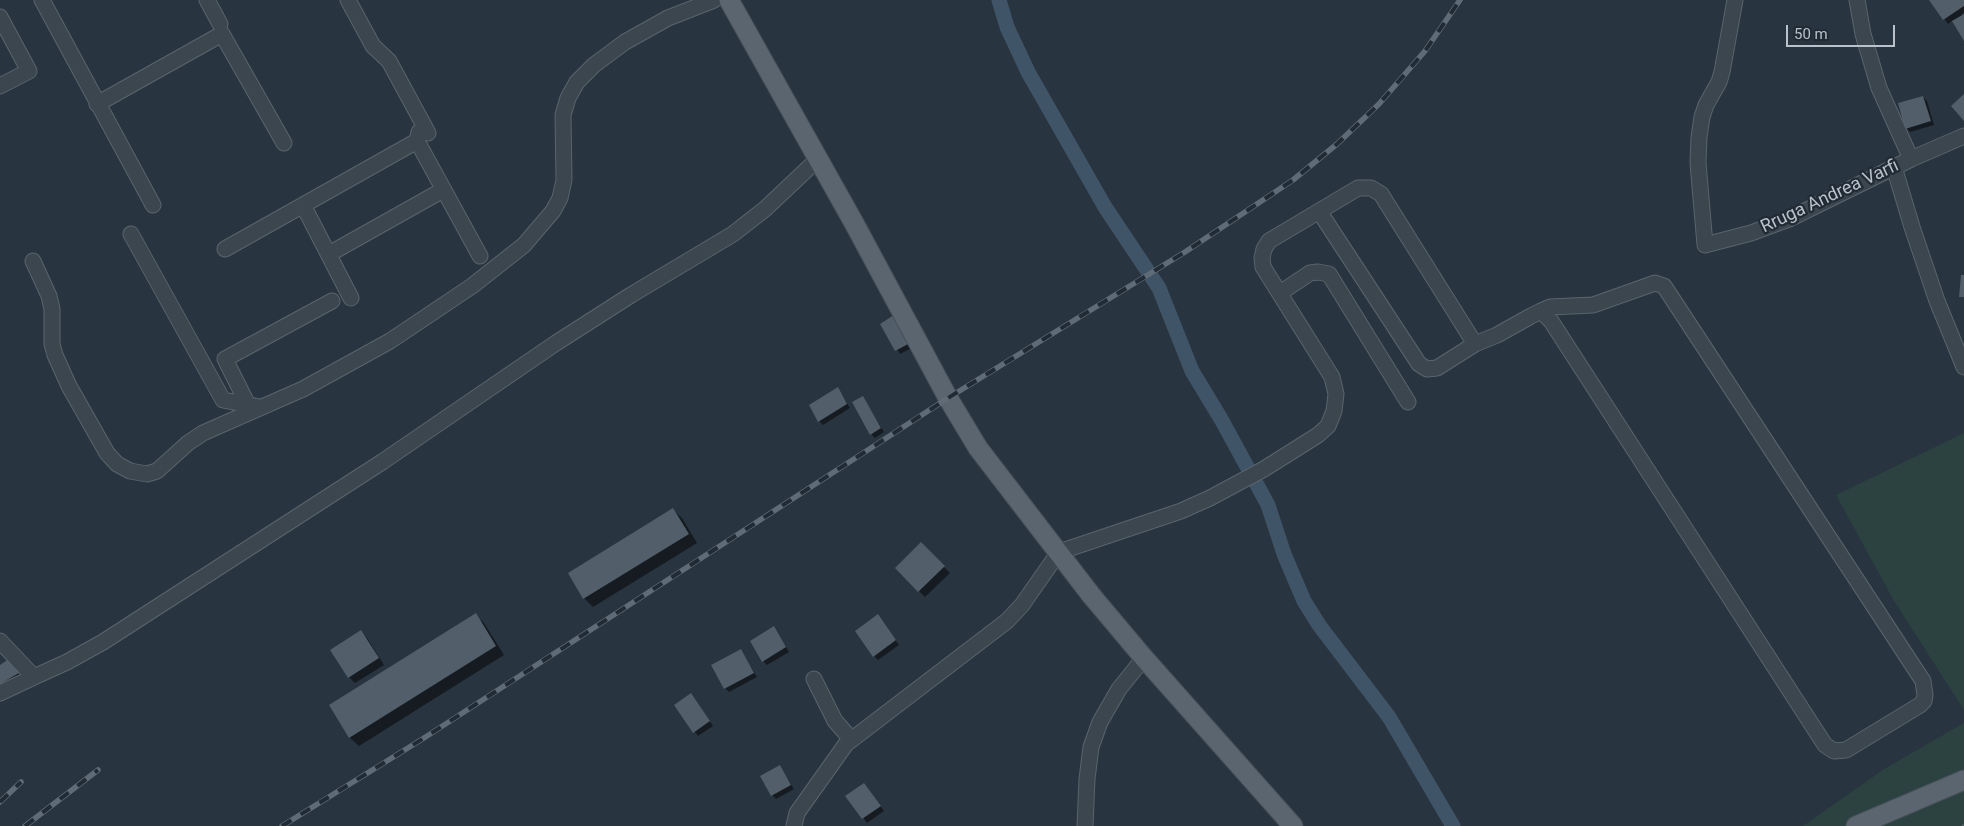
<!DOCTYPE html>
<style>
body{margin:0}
#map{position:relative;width:1964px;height:826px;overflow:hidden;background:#28343f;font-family:Roboto,sans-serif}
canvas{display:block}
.scale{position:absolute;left:1786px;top:25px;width:109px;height:22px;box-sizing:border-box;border:2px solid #b9c1ca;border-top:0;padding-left:6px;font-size:15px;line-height:18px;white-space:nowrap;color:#b9c1ca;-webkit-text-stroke:4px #212b35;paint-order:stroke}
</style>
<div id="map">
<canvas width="1964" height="826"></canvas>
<div class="scale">50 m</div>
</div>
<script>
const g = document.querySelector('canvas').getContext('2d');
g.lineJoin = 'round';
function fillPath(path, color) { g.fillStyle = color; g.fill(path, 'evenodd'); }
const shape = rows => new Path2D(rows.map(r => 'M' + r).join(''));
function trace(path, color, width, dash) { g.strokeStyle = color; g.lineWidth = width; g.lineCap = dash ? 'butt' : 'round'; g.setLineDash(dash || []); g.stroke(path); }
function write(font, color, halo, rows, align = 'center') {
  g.font = font + ' Roboto,sans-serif'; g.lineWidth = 4.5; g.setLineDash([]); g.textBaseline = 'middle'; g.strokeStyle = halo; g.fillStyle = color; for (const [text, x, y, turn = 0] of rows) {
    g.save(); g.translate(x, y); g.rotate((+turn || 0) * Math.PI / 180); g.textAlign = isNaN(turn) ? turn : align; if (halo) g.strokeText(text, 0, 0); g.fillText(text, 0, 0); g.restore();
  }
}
fillPath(shape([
 [1964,433,1964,710,1894,601,1836,495],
 [1964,723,1964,826,1803,826,1884,769]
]), '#2b4241');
fillPath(shape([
 [1931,0,1964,0,1964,12,1961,15,1962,16,1964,15,1964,38,1953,20,1948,24],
 [1923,97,1927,101,1934,125,1910,132,1906,128],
 [882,324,914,347,900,354],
 [838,389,850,408,823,425,819,421],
 [863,398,884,432,875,438,871,434],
 [673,510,682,518,697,543,593,607,584,598],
 [921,544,950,573,925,597,896,568],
 [475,615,484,623,504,655,359,746,350,738,330,706],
 [882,620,899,645,878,660,874,656],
 [361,632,367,638,384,665,355,683,349,677],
 [777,632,789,652,767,665,763,661],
 [740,650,757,677,729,692,725,688],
 [14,664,22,677,0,686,0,666],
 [695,699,713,726,698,736,676,706],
 [780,767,794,789,776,799,772,795],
 [867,788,884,811,867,823,847,796]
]), '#0007');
trace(shape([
 [999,0,1007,27,1028,72,1105,207,1159,288,1192,371,1221,419,1268,505,1284,554,1304,601,1319,625,1389,717,1453,826]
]), '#405467', 15);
fillPath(shape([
 [1929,0,1964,0,1964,6,1943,20],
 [1964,14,1964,41,1952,21],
 [1964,94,1964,121,1951,106],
 [1923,96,1931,121,1905,129,1898,103],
 [1961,275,1964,275,1964,297,1959,297],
 [894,315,910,343,895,351,880,324],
 [838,387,847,404,818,422,809,405],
 [863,396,881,428,870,435,852,402],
 [673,508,689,534,583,599,568,573],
 [921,542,945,566,918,592,895,568],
 [476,613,496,646,349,738,329,705],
 [878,614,896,640,873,657,855,631],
 [774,626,786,647,762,662,750,641],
 [361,630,379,658,348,678,330,650],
 [741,649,754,673,724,689,711,665],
 [10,658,19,673,0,684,0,665],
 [691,693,710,721,693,733,674,705],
 [780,765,791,785,771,796,760,776],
 [864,783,881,806,862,819,845,796]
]), '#525f6a');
const minor = shape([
 [42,0,153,205],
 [207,0,220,24],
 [348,0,373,46,389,61,428,133],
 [1735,0,1722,72,1719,82,1706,105,1702,117,1699,137,1698,163,1705,245,1751,233,1789,219,1911,159,1964,136],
 [1857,0,1863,34,1879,88,1911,159],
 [0,17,29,71,0,86],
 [97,104,222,34,284,143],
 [419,132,417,141,480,256],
 [1894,167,1912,227,1937,301,1964,367],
 [303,205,351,298],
 [1319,211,1419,364,1427,369,1437,368,1475,344],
 [131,234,223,400,260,407],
 [225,249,417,141],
 [329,254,443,190],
 [33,261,49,296,52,309,52,344,55,355,69,386,107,453,117,464,130,471,147,474,157,471,188,443,203,433,303,389,390,341,472,286,524,245,553,211,560,198,564,180,563,115,568,98,577,82,594,65,625,42,668,18,714,0],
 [1280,293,1310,273,1318,272,1329,274,1408,402],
 [248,405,225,359,332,301],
 [0,641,34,677,0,693],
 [34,677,67,662,103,642,382,462,556,343,631,295,733,234,765,209,819,158],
 [814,679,835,721,851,739],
 [794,826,797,813,846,744,1007,621,1022,605,1059,552,1181,511,1210,498,1264,469,1318,435,1328,426,1334,411,1336,394,1332,377,1263,267,1262,258,1264,249,1269,241,1358,188,1371,188,1381,194,1475,344,1497,335,1531,316,1541,311,1550,307,1593,305,1655,283,1664,286,1923,681,1925,695,1924,701,1920,705,1846,750,1834,751,1825,745,1551,321,1541,311],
 [1085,826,1087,779,1091,747,1100,722,1119,689,1144,658]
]);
const major = shape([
 [729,0,854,223,948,398,978,448,1091,595,1144,658,1293,826],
 [1856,826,1964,780]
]);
trace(minor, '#5a646d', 17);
trace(major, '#464f58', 21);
trace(shape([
 [1962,826,1964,825]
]), '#4a5e5f', 2.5, [4, 4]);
trace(minor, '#3c464f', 15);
trace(major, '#5b656f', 19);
const rail = shape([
 [0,802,21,782],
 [25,826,98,770],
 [282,826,424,738,948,398,1185,252,1293,180,1337,144,1379,104,1425,51,1460,0]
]);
trace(rail, '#5f6b76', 5.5);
trace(rail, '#212b35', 4, [11]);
write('18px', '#b9c1ca', '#212b35', [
 ["Rruga Andrea Varfi",1830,197,-25]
]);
</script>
